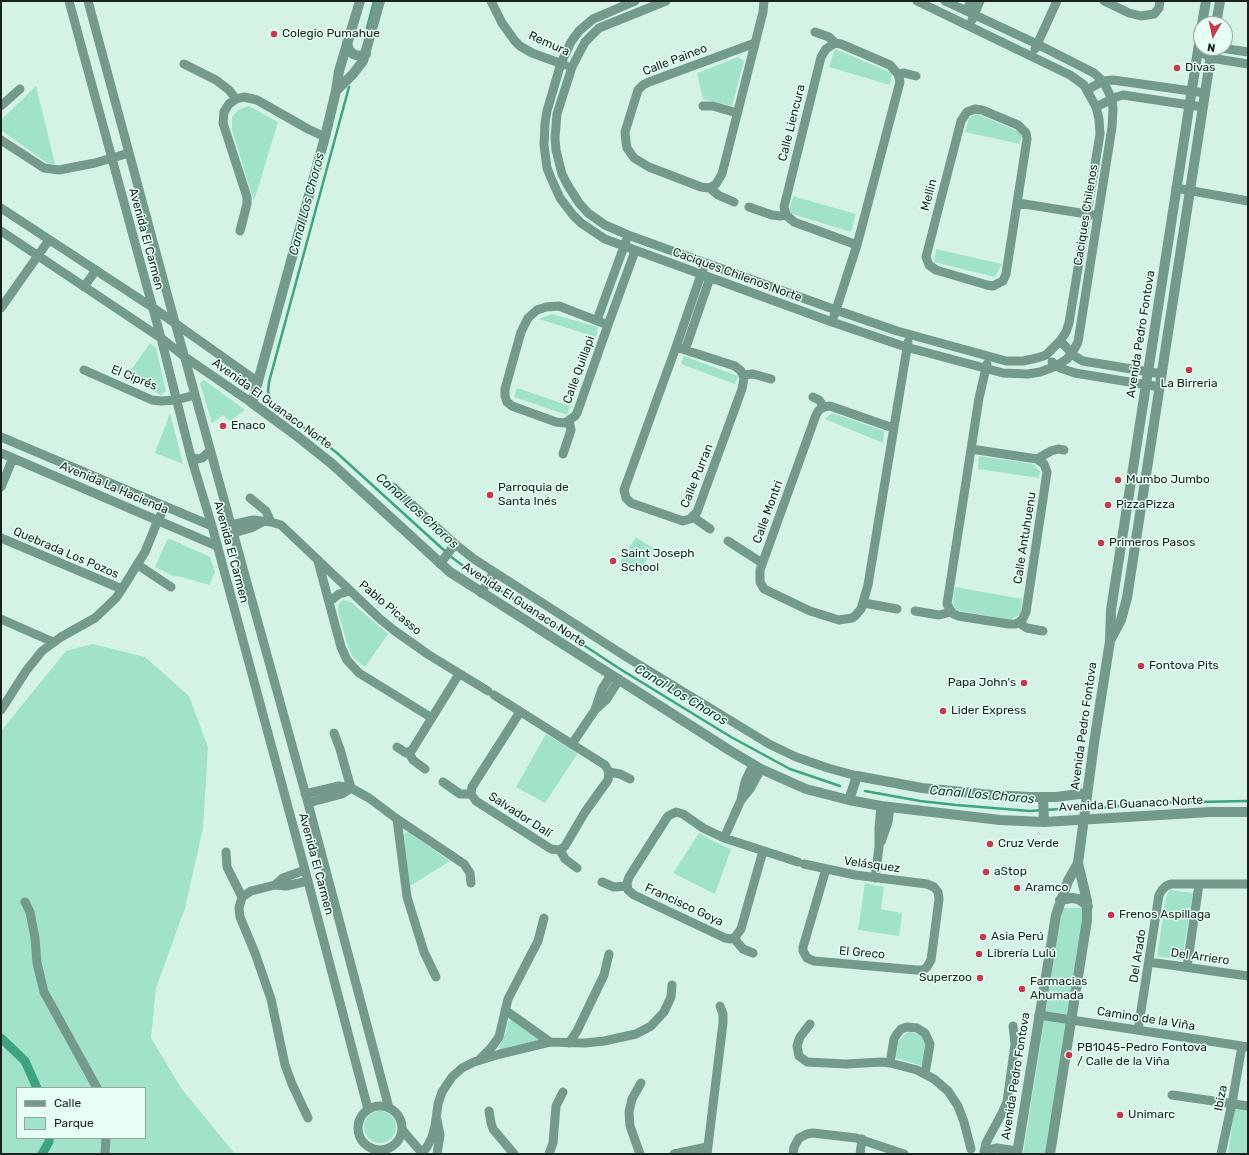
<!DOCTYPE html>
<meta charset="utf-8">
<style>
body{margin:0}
#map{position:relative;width:1249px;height:1155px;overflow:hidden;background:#d4f3e5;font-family:Rubik,sans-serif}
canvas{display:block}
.frame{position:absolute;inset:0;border:2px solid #18231e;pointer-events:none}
.legend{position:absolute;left:16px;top:1087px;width:130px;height:52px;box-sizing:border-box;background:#e6fef4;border:1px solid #94a69e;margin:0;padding:5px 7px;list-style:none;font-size:12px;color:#18231e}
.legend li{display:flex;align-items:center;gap:8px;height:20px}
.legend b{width:20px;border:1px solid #94a69e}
.north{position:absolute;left:1193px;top:16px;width:40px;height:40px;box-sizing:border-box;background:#e6fef4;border:1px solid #94a69e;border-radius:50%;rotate:189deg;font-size:11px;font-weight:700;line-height:16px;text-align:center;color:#18231e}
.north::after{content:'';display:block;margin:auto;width:14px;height:18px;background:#c8384c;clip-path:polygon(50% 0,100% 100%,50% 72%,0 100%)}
</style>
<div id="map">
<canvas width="1249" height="1155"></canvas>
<div class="frame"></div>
<ul class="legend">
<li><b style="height:5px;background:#739a8a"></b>Calle</li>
<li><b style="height:11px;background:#a1e3c9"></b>Parque</li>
</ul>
<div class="north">N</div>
</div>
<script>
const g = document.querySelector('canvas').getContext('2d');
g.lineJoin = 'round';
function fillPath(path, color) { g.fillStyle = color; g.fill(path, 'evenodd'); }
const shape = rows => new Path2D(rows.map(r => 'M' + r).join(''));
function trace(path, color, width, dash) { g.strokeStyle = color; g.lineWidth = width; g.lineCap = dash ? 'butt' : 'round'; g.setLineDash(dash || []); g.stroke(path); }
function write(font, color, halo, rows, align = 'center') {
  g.font = font + ' Rubik,sans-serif'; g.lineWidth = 3; g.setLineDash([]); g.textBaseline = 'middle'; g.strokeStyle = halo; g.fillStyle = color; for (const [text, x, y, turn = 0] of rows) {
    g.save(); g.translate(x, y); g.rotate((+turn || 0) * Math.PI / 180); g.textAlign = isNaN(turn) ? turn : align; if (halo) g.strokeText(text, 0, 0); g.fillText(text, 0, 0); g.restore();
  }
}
fillPath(shape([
 [835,49,892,73,890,85,829,67],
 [738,57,744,61,732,106,703,99,697,73],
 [36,86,55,164,47,163,1,130,1,120],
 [249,106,278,122,254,201,232,130,232,117,238,110],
 [977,114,1018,131,1022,134,1020,144,965,132,969,118],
 [793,196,856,214,851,232,789,213],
 [936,249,1002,264,995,277,934,262],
 [552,314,598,327,596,337,539,319],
 [150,343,156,348,166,391,161,395,127,376],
 [684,356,738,376,735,384,681,364],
 [204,380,245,410,230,421,223,415,212,423,200,383],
 [517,388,570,406,567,415,514,397],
 [170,413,183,464,155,453],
 [832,413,884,431,883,443,825,419],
 [979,456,1033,464,1040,471,1039,478,978,469],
 [636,537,654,549,638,573,620,562],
 [170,539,210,557,215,571,210,585,177,576,175,577,155,567,167,540],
 [955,587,1022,599,1021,614,1010,620,956,610,953,603],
 [343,600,351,602,388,634,365,667,358,662,353,657,348,647,338,612,338,605],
 [93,644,145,657,189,696,208,747,203,828,185,908,156,988,151,1038,181,1088,235,1154,1,1154,1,731,66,651],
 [17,1088,145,1088,145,1138,17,1138],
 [546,734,578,753,545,803,516,787],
 [408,832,450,861,410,886,404,836,405,833],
 [699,833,715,842,731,849,715,894,673,873],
 [865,883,884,887,881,909,902,913,899,936,858,930],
 [1170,890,1193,893,1182,960,1157,956,1166,897],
 [1062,908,1085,908,1047,1154,1023,1154],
 [511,1020,541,1040,500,1049,499,1046,506,1033,508,1022],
 [910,1032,922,1035,927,1045,922,1066,896,1058,898,1042,906,1033],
 [1235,1108,1248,1110,1248,1154,1228,1154],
 '364 1127a16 16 0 1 1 32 0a16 16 0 1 1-32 0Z'
]), '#a1e3c9');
trace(shape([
 [367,28,374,1],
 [349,87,269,382,268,391,269,396,270,402,275,407,310,432,337,453,446,552],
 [450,556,462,565,620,669,731,737,790,769,840,786],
 [865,791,920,801,956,805,1030,811,1042,810],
 [1102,808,1144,803,1248,801],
 [1046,810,1073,808]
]), '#3da381', 2.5);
trace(shape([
 [1,1038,25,1061,37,1088],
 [42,1154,49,1142,49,1138]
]), '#3da381', 9);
trace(shape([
 [69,1,161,338,191,457,212,526,305,870,368,1109],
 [88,1,171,308,308,803,389,1108],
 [491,1,502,23,515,41,520,46,532,53,565,65],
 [635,1,593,19,579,31,571,42,561,63,547,111,545,123,544,145,547,168,551,178,560,198,573,215,581,223,605,239,624,246,832,322,906,347,1003,373,1028,374,1040,372,1056,366,1067,359,1072,353,1078,342,1112,127,1113,109,1112,99,1103,81,1094,73,1037,44,945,1],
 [666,1,599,28,585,42,572,67,557,114,555,138,556,150,562,174,567,184,579,203,588,213,605,225,628,235,836,310,897,331,1006,361,1023,361,1037,358,1046,355,1060,341,1066,332,1069,323,1100,134,1099,119,1096,107,1084,85,1070,75,917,1],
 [1104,1,1129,13,1141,16,1154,14,1159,8,1160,1],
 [966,11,971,1],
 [972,20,980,1],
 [815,32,829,37,835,43],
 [755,43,649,82,643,85,638,90,625,132,626,142,627,148,634,158,649,167,701,187,710,188,716,184,722,174,763,12,764,1],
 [1221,48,1248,52],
 [1035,49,1057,1],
 [1198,50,1211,58,1248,64],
 [184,64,216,80,229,90,236,99],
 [898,74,904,73,916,76],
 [1087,90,1103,81,1113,80,1205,93],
 [1,106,20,89],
 [703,106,713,106,737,113],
 [1096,107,1116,97,1123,95,1203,107],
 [975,109,982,110,1018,125,1026,133,1027,139,1006,274,1003,281,993,286,987,285,936,270,929,265,926,257,961,121,967,112,975,109],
 [1,140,44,168,59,170,95,163,129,153],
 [710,188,718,195,734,202],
 [1176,188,1248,201],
 [1018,203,1093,215],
 [749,207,772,215,780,216,786,215],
 [1,208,152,307,258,382],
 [1,231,161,338,185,357,252,403],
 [240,231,247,204,247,197,223,123,224,112,229,104,236,99,244,97,257,100,308,129,325,137],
 [84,287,96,270],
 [1,308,49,240],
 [834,316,857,245,900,82,898,74,890,65,841,44,835,43,826,49,821,57,784,207,786,215,794,222,857,245],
 [597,320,626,241],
 [608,325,559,306,546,307,537,310,528,318,521,332,505,389,505,396,507,402,512,406,556,422,565,423,575,416,577,413,608,325,635,251],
 [1060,341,1076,357,1083,361,1162,374],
 [676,347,735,366,741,371,744,378,742,389,697,512,690,519,683,521,631,503,626,498,624,490,676,347,703,269],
 [685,350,710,278],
 [1052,362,1060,368,1075,373,1160,387],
 [84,370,152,400,161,401,176,400,195,395],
 [743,375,753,374,771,379],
 [813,397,819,400,824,407],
 [893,428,830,406,824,407,819,410,816,415,760,570,760,582,764,589,810,611,839,620,852,618,855,616,861,609,868,585,908,342],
 [1,437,212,526],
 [971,449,1037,459,1044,464,1047,472,1026,612,1022,620,1016,624,1009,624,958,616,952,613,947,604,979,398,987,364],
 [1,453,217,546],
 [563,454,571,430,569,421],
 [191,457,198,459,202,458,210,451],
 [1037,459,1051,451,1058,449,1064,450],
 [1,487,13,458],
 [393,487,455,544,474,559,628,658,769,744,796,757,828,768,857,776],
 [250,498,266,511,271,522],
 [693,517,710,529],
 [231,525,253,520,271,522,281,525,380,619,395,631,429,655,488,691],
 [233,533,251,528,264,521],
 [1,538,122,589],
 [728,541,762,563],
 [318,561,341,647,347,660,359,673,432,718],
 [440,564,455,544],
 [138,565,171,587],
 [481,593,494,572],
 [329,602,339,594,350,591],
 [864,603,897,609],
 [915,611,939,615,947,613,950,610],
 [1,619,53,642],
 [1019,623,1027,628,1043,631],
 [494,695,605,765,609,772],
 [1,710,26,671,42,651,61,637,95,618,116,598,122,589,145,552,158,520,165,507],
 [595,710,602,689,611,675],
 [520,712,472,787,471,794,476,801,551,849,560,850,565,846,585,812,608,780,609,772],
 [334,733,340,749,351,788],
 [572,744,595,710,606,700,619,680],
 [397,747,406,753,412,750,459,674],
 [409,753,413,760,425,769],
 [609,772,620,774,630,779],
 [443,782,460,794,471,794],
 [305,794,339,786,351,788,369,798,397,819,407,897,424,952,436,977],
 [742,799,750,789,761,769],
 [308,803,342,794,351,788],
 [397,819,464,864,470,873,471,883],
 [724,838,741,800,745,782,753,764],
 [881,842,888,822,890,807],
 [560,850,565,859,577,868],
 [226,852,227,867,242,897],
 [804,864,855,875,927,884,934,887,938,892,939,899,931,960,927,967,923,970,916,970,814,961,807,958,803,951,803,947,826,869],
 [875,878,879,847,879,828,881,806],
 [602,882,614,887,627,886],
 [275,885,283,878,305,870],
 [25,902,30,912,35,938,37,963,44,992,97,1088],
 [735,937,731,939,725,938,634,895,628,890,627,883,629,877,668,816,676,812,683,814,703,828,724,838,798,862],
 [735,937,741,929,763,851],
 [735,937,737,942,743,949,753,953],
 [1149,962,1248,976],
 [1187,967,1199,884],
 [505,1010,550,1042],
 [1039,1015,1248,1047],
 [810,1024,800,1037,797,1046,799,1056,807,1062,846,1064,882,1062,890,1063,917,1070,934,1079,948,1091,958,1106,964,1122,971,1149],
 [1138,1030,1159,895,1162,890,1166,886,1171,884,1248,884],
 [569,1043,577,1031,604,975,609,954],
 [480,1059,491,1048,499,1037,508,999,538,941,544,918],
 [890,1063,894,1039,897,1034,901,1029,907,1027,917,1028,925,1033,930,1044,925,1074],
 [1172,1095,1248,1106],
 '358 1128a22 22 0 1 1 44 0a22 22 0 1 1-44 0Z',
 [489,1111,491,1123,493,1129,514,1154],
 [308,1118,292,1084,285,1065,271,999,255,953,240,917,239,908,242,897,251,891,275,885,286,886,308,881],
 [402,1129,409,1138,423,1154],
 [984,1151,997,1148,1017,1151],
 [422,1153,427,1147,432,1137,435,1126,438,1104,442,1092,452,1077,462,1068,474,1062,500,1054,550,1042,585,1043,604,1041,636,1034,651,1026,664,1012,671,997,672,985],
 [105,1154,106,1138],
 [437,1154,440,1135,437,1120],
 [549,1154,553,1143,556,1106,563,1092],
 [640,1154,630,1126,629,1112,632,1099,641,1083],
 [674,1154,707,1147],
 [707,1154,723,1023,723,1014,720,1006],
 [793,1154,794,1147,799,1138,807,1134,813,1133,856,1138,904,1154],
 [860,1154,862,1139],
 [984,1154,986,1143,1002,1113,1007,1102,1015,1044,1013,1026],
 [1221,1154,1232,1103,1242,1046]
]), '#739a8a', 9);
trace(shape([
 [360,1,339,71,336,91,325,137,252,403,297,436,331,463,450,572,729,750,761,769,806,789,849,800,881,806,1000,820,1044,822,1210,812,1248,812],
 [1202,24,1206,1],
 [1216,24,1220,1],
 [347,43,349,50,353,54,359,56,366,54],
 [336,91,353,74,363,61,380,1],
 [1111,639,1121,620,1127,598,1212,48],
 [1043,797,1044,822],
 [849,800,857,776,922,788,992,795,1030,797,1056,797,1087,793],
 [1060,900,1072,898,1078,899,1088,906],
 [1017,1154,1056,915,1068,881,1078,863],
 [1050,1154,1087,920,1087,901,1078,863,1094,743,1110,641,1111,610,1201,31]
]), '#739a8a', 10);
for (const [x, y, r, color] of [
 [274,34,4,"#c8384c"],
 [1177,68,4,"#c8384c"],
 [1189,370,4,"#c8384c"],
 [223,426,4,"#c8384c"],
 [1118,480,4,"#c8384c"],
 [490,495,4,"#c8384c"],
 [1108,505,4,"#c8384c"],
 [1101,543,4,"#c8384c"],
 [613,561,4,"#c8384c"],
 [1141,666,4,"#c8384c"],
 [1024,683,4,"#c8384c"],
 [943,711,4,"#c8384c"],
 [990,844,4,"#c8384c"],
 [986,872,4,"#c8384c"],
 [1017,888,4,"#c8384c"],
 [1111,915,4,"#c8384c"],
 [983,937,4,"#c8384c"],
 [979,954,4,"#c8384c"],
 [980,978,4,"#c8384c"],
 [1022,989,4,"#c8384c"],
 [1069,1055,4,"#c8384c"],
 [1120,1115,4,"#c8384c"]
]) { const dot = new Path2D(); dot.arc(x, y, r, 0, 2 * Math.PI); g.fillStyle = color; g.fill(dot); trace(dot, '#e6fef4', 1.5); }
write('12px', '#18231e', '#e6fef4', [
 ["Colegio Pumahue",282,34],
 ["Divas",1185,68],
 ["La Birreria",1189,384,"center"],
 ["Enaco",231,426],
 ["Mumbo Jumbo",1126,480],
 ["Parroquia de",498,488],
 ["Santa Inés",498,502],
 ["PizzaPizza",1116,505],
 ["Primeros Pasos",1109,543],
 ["Saint Joseph",621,554],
 ["School",621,568],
 ["Fontova Pits",1149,666],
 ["Papa John's",1016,683,"right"],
 ["Lider Express",951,711],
 ["Cruz Verde",998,844],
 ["aStop",994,872],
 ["Aramco",1025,888],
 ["Frenos Aspillaga",1119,915],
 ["Asia Perú",991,937],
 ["Librería Lulú",987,954],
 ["Superzoo",972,978,"right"],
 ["Farmacias",1030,982],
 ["Ahumada",1030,996],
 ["PB1045-Pedro Fontova",1077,1048],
 ["/ Calle de la Viña",1077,1062],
 ["Unimarc",1128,1115]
], 'left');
write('12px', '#18231e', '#e6fef4', [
 ["Remura",549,44,24],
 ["Calle Paineo",675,60,-21],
 ["Calle Liencura",792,123,-76],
 ["Mellin",929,195,-75],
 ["Caciques Chilenos",1086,215,-81],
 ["Avenida El Carmen",146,239,75],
 ["Caciques Chilenos Norte",737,275,20],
 ["Avenida Pedro Fontova",1141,334,-81],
 ["Calle Quillapi",579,370,-70],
 ["El Ciprés",134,378,22],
 ["Avenida El Guanaco Norte",272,404,36],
 ["Calle Purran",697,476,-68],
 ["Avenida La Hacienda",114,488,23],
 ["Calle Montri",768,512,-70],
 ["Calle Antuhuenu",1025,538,-81],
 ["Avenida El Carmen",231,552,75],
 ["Quebrada Los Pozos",66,553,23],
 ["Avenida El Guanaco Norte",524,605,33],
 ["Pablo Picasso",390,608,40],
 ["Avenida Pedro Fontova",1084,726,-82],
 ["Avenida El Guanaco Norte",1131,804,-3],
 ["Salvador Dalí",520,815,33],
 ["Avenida El Carmen",316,864,75],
 ["Velásquez",872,865,8],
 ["Francisco Goya",684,905,25],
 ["El Greco",862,953,5],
 ["Del Arado",1138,956,-81],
 ["Del Arriero",1200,957,8],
 ["Camino de la Viña",1146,1019,9],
 ["Avenida Pedro Fontova",1016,1076,-81],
 ["Ibiza",1221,1098,-79]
]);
write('italic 13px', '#0c3a2b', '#e6fef4', [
 ["Canal Los Choros",307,204,-75],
 ["Canal Los Choros",417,511,42],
 ["Canal Los Choros",681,695,31],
 ["Canal Los Choros",982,795,5]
]);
</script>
